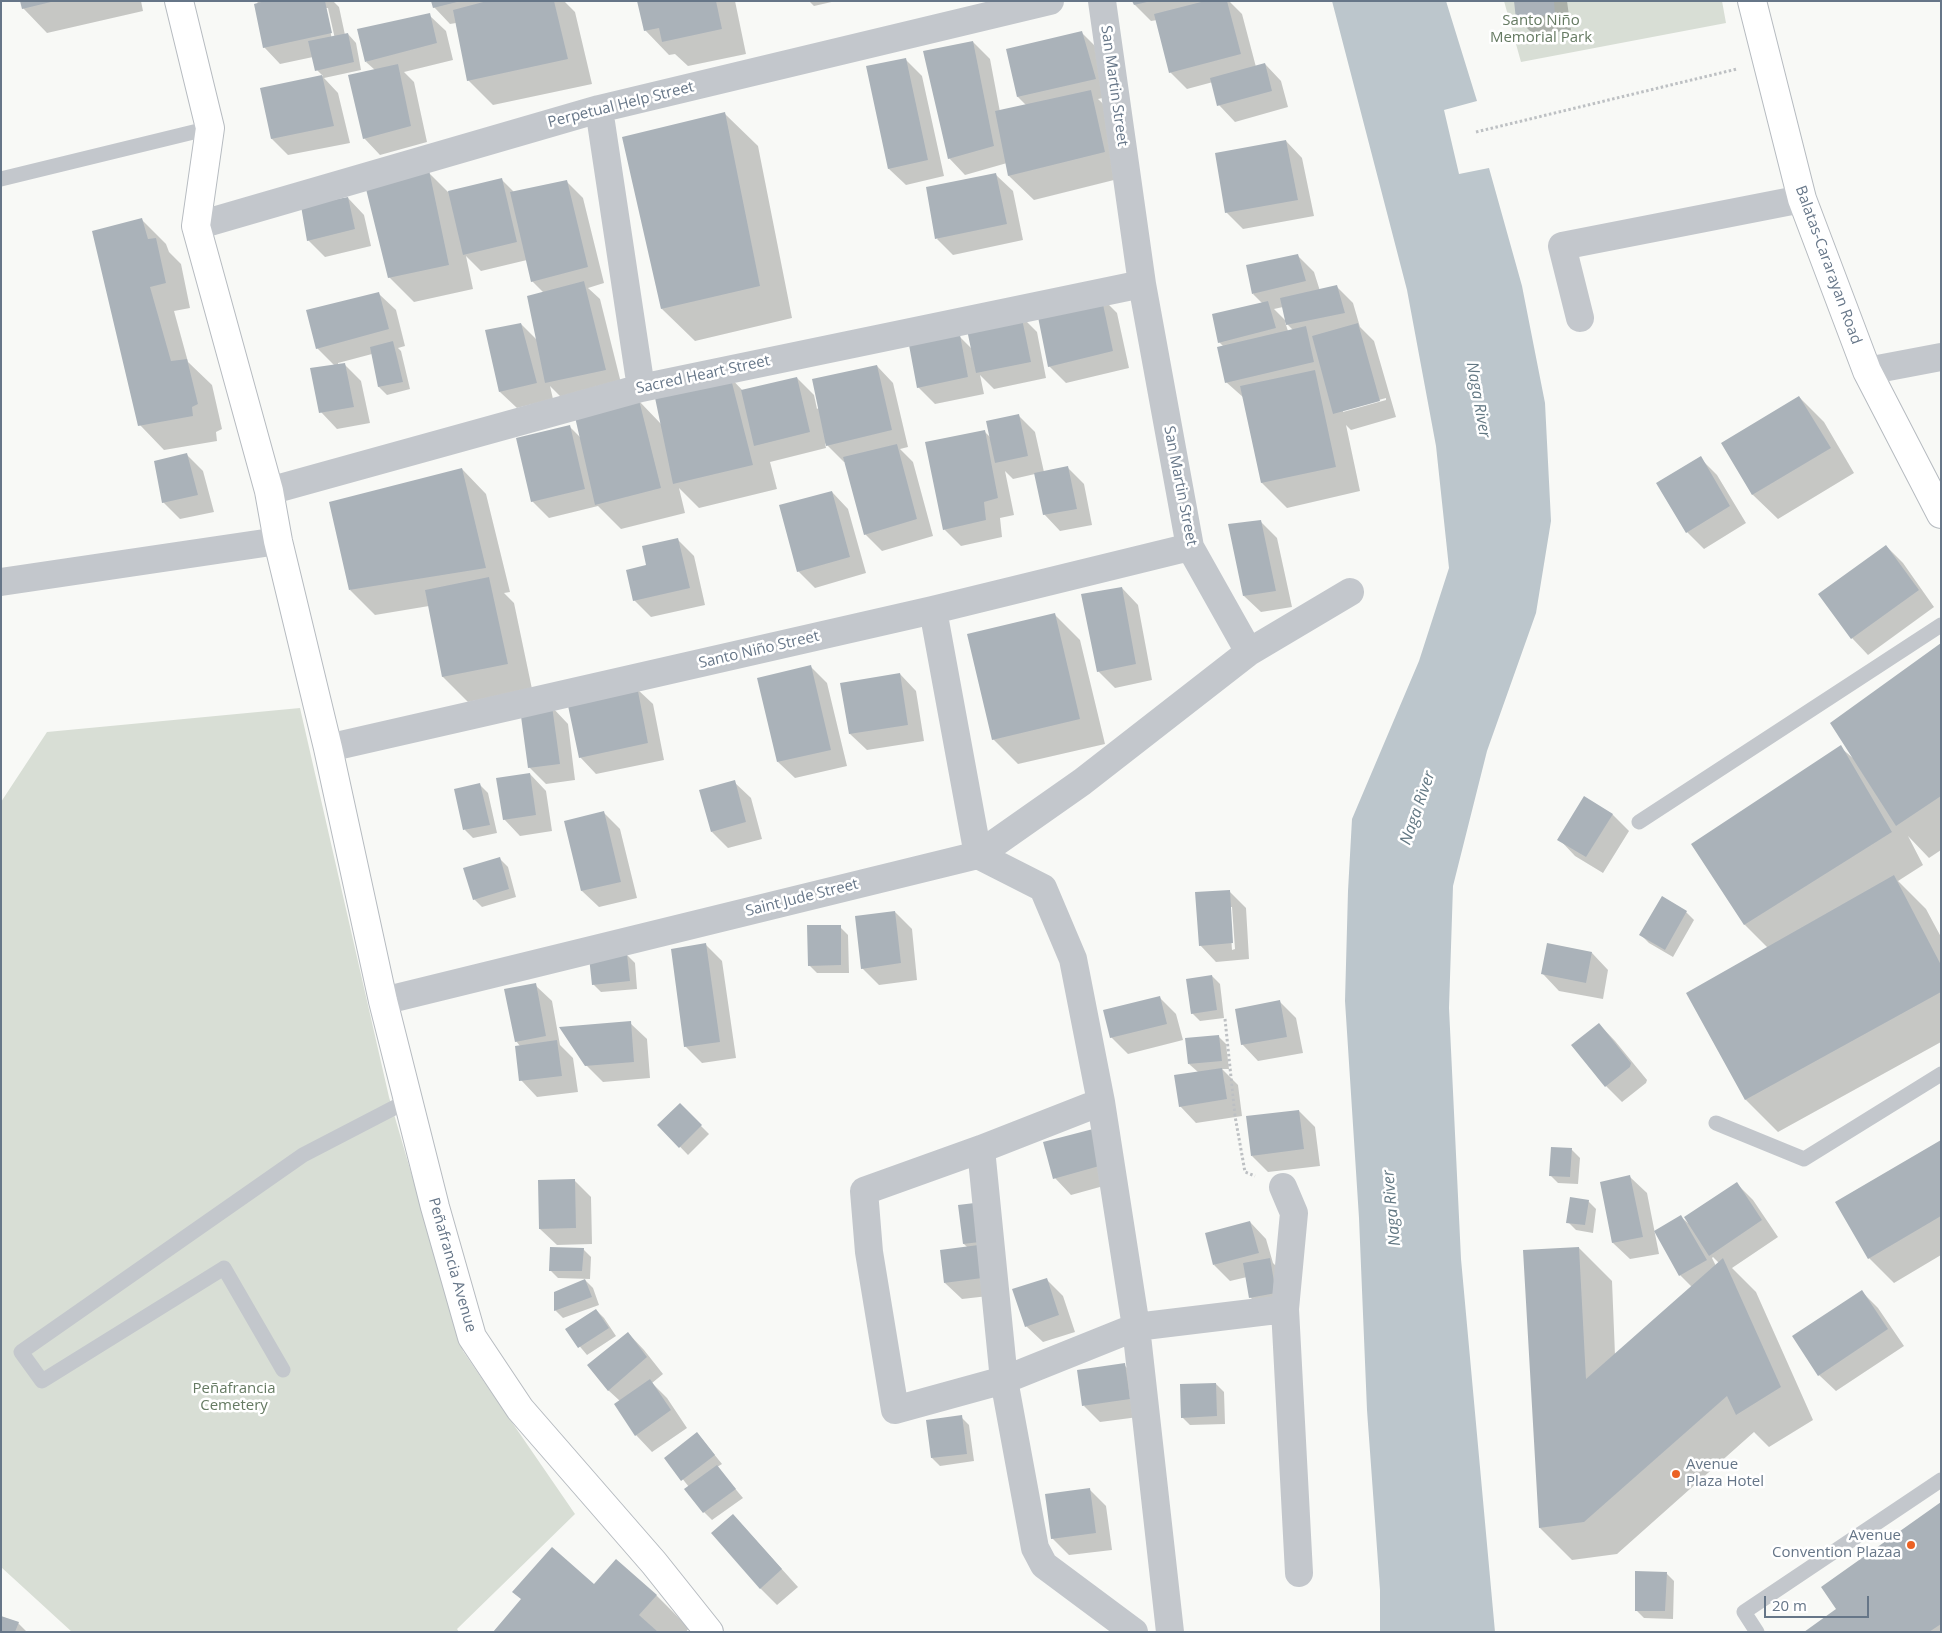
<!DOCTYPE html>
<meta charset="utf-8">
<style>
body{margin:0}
#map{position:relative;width:1942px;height:1633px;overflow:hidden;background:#f8f9f6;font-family:"Open Sans",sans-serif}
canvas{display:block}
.frame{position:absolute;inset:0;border:2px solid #667688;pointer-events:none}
.scale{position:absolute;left:1764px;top:1596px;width:105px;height:22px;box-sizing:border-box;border:2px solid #667688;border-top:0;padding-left:6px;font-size:15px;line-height:18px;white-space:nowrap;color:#667688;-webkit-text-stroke:4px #fff;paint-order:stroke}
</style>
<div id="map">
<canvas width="1942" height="1633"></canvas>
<div class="frame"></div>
<div class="scale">20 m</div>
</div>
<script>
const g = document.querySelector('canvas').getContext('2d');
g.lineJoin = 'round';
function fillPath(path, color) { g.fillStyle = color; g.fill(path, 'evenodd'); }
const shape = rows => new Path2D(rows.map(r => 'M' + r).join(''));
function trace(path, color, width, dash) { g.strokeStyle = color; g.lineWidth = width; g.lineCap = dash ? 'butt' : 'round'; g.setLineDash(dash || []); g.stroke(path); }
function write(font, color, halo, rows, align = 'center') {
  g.font = font + ' "Open Sans",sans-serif'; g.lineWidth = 5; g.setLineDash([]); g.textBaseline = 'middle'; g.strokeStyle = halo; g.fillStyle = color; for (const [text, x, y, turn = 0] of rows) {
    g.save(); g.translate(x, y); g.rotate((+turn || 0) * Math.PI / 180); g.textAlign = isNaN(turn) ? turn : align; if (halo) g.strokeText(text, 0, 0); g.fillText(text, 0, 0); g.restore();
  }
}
fillPath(shape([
 [1504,1,1722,1,1726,23,1521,62],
 [300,708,389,1097,463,1351,575,1514,457,1629,459,1632,72,1632,1,1567,1,802,47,732]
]), '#d8ded5');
fillPath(shape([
 [1332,1,1446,1,1477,101,1444,110,1459,174,1489,168,1522,286,1545,403,1551,521,1536,613,1487,751,1453,886,1449,1008,1461,1259,1495,1632,1380,1632,1380,1590,1367,1410,1359,1218,1345,1001,1348,891,1352,819,1419,661,1449,568,1436,446,1407,290]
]), '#bcc6cc');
fillPath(shape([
 [22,1,141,1,143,11,47,33,23,8],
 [256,1,333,1,339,7,345,35,348,34,356,43,361,70,324,78,338,93,350,143,288,155,272,139,262,89,323,76,317,70,313,57,280,64,264,47,259,4],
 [326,8,328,8,335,39,332,40],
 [433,1,483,1,484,3,492,1,564,1,575,12,592,84,493,105,468,80,456,23,450,24,434,7],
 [638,1,735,1,746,54,688,66,675,54,669,55,645,30],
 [809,1,836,1,814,6],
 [1134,1,1233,1,1230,2,1242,14,1256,67,1265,64,1281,81,1288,107,1235,122,1219,105,1213,82,1187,89,1170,72,1157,20,1151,21,1135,5],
 [1515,1,1567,1,1571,30,1534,35,1517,18],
 [429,15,446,31,453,60,404,72,414,82,427,142,380,155,364,138,375,70,366,62],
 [1081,32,1098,49,1112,96,1098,99,1116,116,1130,176,1034,200,1009,176,1007,163,965,175,949,158,973,42,990,59,1000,112,1027,106,1018,97,1007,50],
 [906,60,922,76,944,176,906,185,889,169],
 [725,114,758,146,792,318,695,341,662,309],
 [1286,141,1302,158,1314,216,1243,229,1226,212],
 [428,172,448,192,501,179,515,193,567,182,583,198,604,283,588,288,600,299,622,387,563,399,550,386,553,399,517,408,500,392,521,324,537,340,544,293,532,281,527,260,481,271,466,256,473,289,414,302,389,277],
 [996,175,1013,191,1023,240,953,255,937,239],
 [348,198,364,215,371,246,325,257,308,240],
 [141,219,166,244,169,252,181,264,190,308,174,311,188,362,212,385,222,429,216,432,217,441,164,450,140,425],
 [1298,256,1314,272,1320,291,1337,287,1353,303,1360,327,1374,341,1396,417,1351,430,1346,425,1360,491,1287,508,1262,483,1244,398,1226,382,1223,346,1219,342,1263,304,1253,294],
 [1283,307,1287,322,1274,309],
 [1285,322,1293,330,1288,331],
 [1386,398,1386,400,1343,412,1343,410],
 [379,294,396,310,405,346,398,348,401,351,410,389,387,395,379,387,372,354,338,363,338,365,344,364,361,381,370,423,337,429,321,412,335,366,317,348],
 [1101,297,1117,313,1129,368,1066,383,1049,366],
 [1020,315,1037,332,1046,378,994,389,980,375,984,394,935,404,918,387,959,336,973,350],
 [877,366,893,383,908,447,900,449,913,462,933,536,882,551,865,534,846,462,844,462,825,443,826,448,770,462,777,489,699,508,679,488,685,513,621,529,598,506,549,518,532,501,569,426,581,438,639,401,662,425,729,376,743,391,797,378,814,395,817,409],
 [1799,397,1824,422,1854,473,1778,519,1753,495,1723,444],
 [1019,416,1035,432,1044,472,1068,468,1084,484,1092,525,1060,531,1044,514,1035,474,1013,479,1005,471,1014,515,1000,518,1002,537,961,546,944,529,984,431,991,438],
 [186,454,203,471,214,512,180,519,163,502],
 [1700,458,1717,475,1746,523,1704,549,1687,532],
 [462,469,486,494,510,592,504,593,514,603,532,689,468,702,443,677,429,606,375,615,350,590],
 [832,492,848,509,866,573,815,588,798,571],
 [1260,521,1277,538,1292,607,1261,612,1244,596],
 [678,540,694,556,705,605,651,617,634,600,648,566],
 [1886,546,1903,563,1934,607,1868,655,1852,638],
 [1122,588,1138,605,1152,680,1115,688,1098,671],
 [1055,615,1080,640,1105,744,1018,764,993,739],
 [1941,645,1941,850,1929,858,1908,836,1923,865,1898,881,1926,909,1941,937,1941,1042,1778,1132,1746,1100,1688,993,1768,948,1744,924,1840,747,1854,759],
 [810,666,827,683,847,766,795,778,778,762],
 [900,674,916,691,924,741,867,750,850,734,841,684],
 [636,688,653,704,664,760,596,774,580,757],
 [552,707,568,724,575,780,546,784,529,767],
 [530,774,546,791,552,831,520,836,504,819],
 [734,782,751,798,762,839,728,848,712,832],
 [480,785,488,793,497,833,473,838,465,830],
 [1585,798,1613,815,1629,831,1603,873,1575,856,1559,839],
 [604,813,620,829,637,898,599,907,582,891],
 [500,859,508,867,516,897,482,907,474,899],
 [1229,891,1246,908,1249,959,1216,962,1200,945],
 [1229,907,1232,907,1235,949,1232,950],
 [895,912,912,929,917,980,879,985,862,968],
 [1686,912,1694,920,1673,957,1649,943,1641,935],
 [840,927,848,935,849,973,817,973,809,965],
 [706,945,722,961,736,1058,702,1063,685,1046],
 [1592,953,1608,970,1603,999,1559,991,1543,974],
 [627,955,635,963,637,989,601,992,593,984],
 [1212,976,1220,984,1224,1018,1200,1021,1192,1013],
 [535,985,552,1001,560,1045,573,1058,578,1092,537,1097,521,1080,520,1046,516,1041],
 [1160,998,1176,1014,1183,1040,1128,1054,1111,1037],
 [1280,1002,1296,1018,1303,1053,1258,1061,1242,1044],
 [630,1023,647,1039,650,1078,603,1082,586,1065],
 [1599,1024,1615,1041,1647,1080,1646,1083,1622,1102,1606,1086],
 [1218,1036,1226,1044,1229,1069,1222,1069,1238,1085,1242,1116,1196,1123,1180,1106,1198,1072,1189,1064],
 [680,1105,709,1134,688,1155,659,1125],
 [1299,1111,1315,1127,1320,1166,1268,1172,1252,1156],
 [1092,1130,1118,1182,1071,1195,1055,1178],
 [1941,1142,1941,1255,1894,1283,1869,1258],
 [1552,1148,1572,1150,1580,1158,1578,1184,1558,1183,1550,1175],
 [1630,1177,1647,1193,1659,1254,1630,1259,1613,1243,1601,1183],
 [575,1181,591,1197,592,1244,557,1245,540,1229],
 [1736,1183,1753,1200,1778,1237,1732,1268,1756,1292,1813,1420,1769,1447,1754,1432,1617,1554,1572,1560,1540,1528,1579,1248,1612,1281,1615,1355,1692,1287,1680,1275,1681,1217,1688,1223],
 [1713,1257,1719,1263,1716,1266,1712,1258],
 [1588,1201,1596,1209,1593,1233,1576,1230,1568,1222],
 [959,1206,1006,1294,962,1299,945,1283,968,1248,964,1244],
 [1250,1222,1266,1239,1273,1263,1278,1268,1283,1300,1258,1305,1250,1297,1247,1277,1230,1281,1214,1265],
 [583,1249,591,1257,590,1279,558,1278,550,1270],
 [1046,1279,1063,1296,1075,1332,1043,1342,1026,1326],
 [585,1280,593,1288,599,1305,563,1318,555,1310],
 [1862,1292,1878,1308,1904,1346,1836,1391,1819,1375],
 [596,1310,604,1318,616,1336,587,1355,566,1330],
 [628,1333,644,1350,663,1374,652,1383,667,1398,687,1428,652,1452,636,1435,620,1401,608,1390],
 [1124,1365,1141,1381,1146,1416,1100,1422,1084,1406],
 [1216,1384,1224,1392,1225,1424,1190,1425,1182,1417],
 [961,1417,969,1425,974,1461,940,1466,932,1458],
 [697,1433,722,1464,717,1467,743,1498,712,1520,704,1512,689,1487,666,1458],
 [1089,1489,1106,1506,1112,1550,1069,1555,1052,1538],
 [1941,1504,1941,1632,1806,1632,1837,1610],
 [733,1515,798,1587,777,1605,760,1588],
 [616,1560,657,1596,689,1628,686,1632,494,1632,594,1586],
 [1666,1573,1674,1581,1673,1619,1644,1618,1636,1610],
 [18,1623,27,1632,1,1632]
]), '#0003');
fillPath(shape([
 [20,1,51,1,51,2,22,9],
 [265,1,325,1,332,33,263,48,254,4],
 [431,1,457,1,457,2,433,8],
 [487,1,554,1,568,59,467,81,453,10],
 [637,1,716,1,722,29,662,42,659,28,644,31],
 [1132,1,1147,1,1147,2,1134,5],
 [1205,1,1227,1,1241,54,1169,73,1154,14],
 [1514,1,1554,1,1555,14,1516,19],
 [430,13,437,43,365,62,357,29],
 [1082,31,1096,79,1017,97,1006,49],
 [348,33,354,62,315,71,308,41],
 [973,41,994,146,948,159,923,51],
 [906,58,928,160,888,169,866,66],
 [1265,63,1272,91,1217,106,1210,78],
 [398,64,411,126,363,139,348,75],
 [322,75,334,126,271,139,260,88],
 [1091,90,1105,152,1008,176,995,111],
 [725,112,760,286,661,309,622,137],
 [1286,140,1298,200,1225,213,1215,153],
 [429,170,449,265,388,278,365,185],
 [996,173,1007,224,935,239,926,187],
 [502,178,517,242,463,255,448,191],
 [567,180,588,267,531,282,510,192],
 [348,197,355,229,307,241,301,206],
 [142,218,148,239,156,238,166,283,150,287,171,361,187,359,198,404,192,407,193,416,138,426,92,231],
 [1298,254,1306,281,1252,294,1246,265],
 [584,281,606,370,545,383,527,296],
 [1337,285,1345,313,1286,325,1280,298],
 [379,292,389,329,316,349,306,310],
 [1101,295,1113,351,1048,367,1037,312],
 [1268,301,1276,328,1218,343,1212,314],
 [1021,314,1031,362,976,373,966,325],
 [521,323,537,383,499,392,485,330],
 [1358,323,1380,401,1333,414,1312,336],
 [1306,326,1314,362,1225,383,1217,347],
 [960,335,968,377,917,388,909,345],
 [393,341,403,382,378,387,370,347],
 [345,363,354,407,319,413,310,368],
 [877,365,892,430,826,446,812,379],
 [1315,370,1336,467,1261,483,1240,386],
 [730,375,753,465,673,484,654,393],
 [797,377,810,432,754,446,741,390],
 [1799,396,1831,448,1752,495,1721,443],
 [639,400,661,488,595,505,575,417],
 [1019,414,1028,456,995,463,986,421],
 [570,425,585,489,531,502,516,438],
 [985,430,998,498,984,502,986,520,943,530,925,442],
 [897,444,917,519,864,535,843,457],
 [187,453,198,495,162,503,154,461],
 [1701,456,1730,506,1686,533,1656,483],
 [1068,466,1077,509,1043,515,1034,473],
 [462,468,486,568,349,590,329,502],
 [832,491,850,557,797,572,779,505],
 [1261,520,1276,591,1243,596,1228,524],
 [678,538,690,588,633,601,626,570,646,565,642,546],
 [1886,545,1919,590,1851,639,1818,594],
 [489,577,508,664,442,677,425,590],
 [1122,587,1136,664,1097,672,1081,594],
 [1055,613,1080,719,992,740,967,634],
 [1941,643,1941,796,1896,826,1830,723],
 [811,665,831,750,777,762,757,678],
 [900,673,908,725,849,734,840,683],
 [637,686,648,743,579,758,567,701],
 [552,706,560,764,528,768,520,709],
 [1841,745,1892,832,1744,925,1691,844],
 [530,773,536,815,503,820,496,778],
 [735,780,746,822,711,832,699,790],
 [480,783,490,825,463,830,454,789],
 [1584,796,1613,814,1586,857,1557,840],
 [604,811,621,882,581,891,564,821],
 [500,857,509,889,473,900,463,868],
 [1894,875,1941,965,1941,992,1745,1100,1686,993],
 [1230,890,1233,943,1199,946,1195,892],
 [1662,896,1687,911,1665,950,1639,935],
 [895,911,901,963,861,969,855,916],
 [807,925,841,925,841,965,808,966],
 [706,943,720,1042,684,1047,671,949],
 [1547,943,1592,952,1586,983,1541,974],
 [627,954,630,981,592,985,589,957],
 [1212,975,1217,1010,1191,1014,1186,979],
 [536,983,546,1036,515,1042,504,989],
 [1160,996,1167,1024,1110,1038,1103,1010],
 [1280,1000,1287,1037,1241,1045,1235,1009],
 [631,1021,634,1062,585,1066,559,1027],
 [1599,1023,1631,1063,1630,1067,1605,1087,1571,1045],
 [1219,1035,1222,1061,1188,1064,1185,1038],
 [557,1040,562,1076,519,1081,515,1046],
 [1222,1068,1227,1099,1179,1107,1174,1075],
 [680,1103,702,1125,679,1148,657,1125],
 [1299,1110,1304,1149,1251,1156,1246,1116],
 [1093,1129,1103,1165,1053,1179,1043,1142],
 [1941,1140,1941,1216,1868,1259,1835,1202],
 [1551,1147,1572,1148,1570,1177,1549,1176],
 [1630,1175,1643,1237,1612,1243,1600,1182],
 [575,1179,576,1228,539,1229,538,1180],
 [1737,1182,1762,1220,1709,1256,1684,1217],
 [1570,1197,1589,1200,1585,1225,1566,1223],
 [983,1202,988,1241,963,1244,958,1205],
 [1681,1215,1707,1260,1679,1276,1654,1231],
 [1250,1221,1259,1253,1213,1265,1205,1233],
 [986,1244,990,1277,944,1283,940,1250],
 [550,1247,584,1248,582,1271,549,1271],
 [1579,1247,1586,1379,1723,1258,1781,1387,1736,1415,1727,1396,1584,1522,1539,1528,1523,1250],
 [1270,1258,1276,1293,1249,1298,1243,1263],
 [1047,1278,1059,1315,1025,1327,1012,1289],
 [585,1279,592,1297,554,1311,554,1292],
 [1862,1290,1888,1329,1818,1376,1792,1336],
 [596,1309,609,1328,578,1348,565,1329],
 [628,1332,647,1357,608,1391,587,1365],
 [1125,1363,1130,1399,1082,1406,1077,1370],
 [650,1379,671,1410,635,1436,614,1404],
 [1216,1383,1217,1416,1181,1418,1180,1384],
 [962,1415,967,1454,931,1458,926,1420],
 [697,1432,715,1455,681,1481,664,1458],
 [717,1465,736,1489,703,1513,684,1489],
 [1090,1488,1096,1533,1051,1539,1045,1494],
 [1941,1502,1941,1624,1929,1632,1804,1632,1836,1609,1821,1587],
 [733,1514,782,1569,760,1589,711,1533],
 [552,1547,594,1584,616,1559,657,1595,639,1615,658,1632,493,1632,521,1599,512,1592],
 [1635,1571,1667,1572,1665,1611,1635,1611],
 [1,1616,19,1622,15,1632,1,1632]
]), '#aab2b9');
const secondary = shape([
 [179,1,210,128,196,226,269,491,278,541,328,748,383,1001,435,1207,472,1337,520,1409,654,1563,709,1632],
 [1752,1,1802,199,1867,371,1941,514]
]);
trace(secondary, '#b6bbc0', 30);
trace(shape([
 [1476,132,1737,69],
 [1225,1019,1235,1116,1245,1172,1255,1176]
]), '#bdc0c3', 3, [2.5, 2.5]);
trace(shape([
 [1,179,210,128],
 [1639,822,1941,625],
 [1716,1123,1804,1159,1941,1074],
 [283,1370,224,1268,42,1381,21,1352,303,1155,409,1100],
 [1757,1632,1744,1612,1941,1480]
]), '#c3c7cc', 15);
trace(shape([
 [599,109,641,388],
 [196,226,599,109,1050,1],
 [1580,318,1562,246,1802,199],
 [1867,371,1941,357],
 [269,491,641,388,1142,284],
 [1,582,278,541],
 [933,610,978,855],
 [1249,652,1350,592],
 [328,748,933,610,1190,547],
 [978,855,1043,888,1073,959,1101,1102,1136,1327,1170,1632],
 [383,1001,978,855,1082,782,1249,652,1190,547,1142,284,1102,1],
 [1101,1102,981,1149,864,1191,869,1252,895,1410,1004,1380,1136,1327,1285,1309],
 [981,1149,1004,1380,1035,1548,1044,1565,1134,1632],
 [1283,1187,1294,1213,1285,1309,1299,1573]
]), '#c3c7cc', 28);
trace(secondary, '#fff', 28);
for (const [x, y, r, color] of [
 [1676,1474,5,"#eb6224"],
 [1911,1545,5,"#eb6224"]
]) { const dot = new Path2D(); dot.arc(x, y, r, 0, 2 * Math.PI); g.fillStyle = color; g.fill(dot); trace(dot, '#fff', 2); }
write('15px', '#657a62', '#fff', [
 ["Santo Niño",1541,21],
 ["Memorial Park",1541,38],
 ["Peñafrancia",234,1389],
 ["Cemetery",234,1406]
]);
write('15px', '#667688', '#fff', [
 ["San Martin Street",1114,86,82],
 ["Perpetual Help Street",621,105,-14],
 ["Balatas-Cararayan Road",1828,265,70],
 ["Sacred Heart Street",703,375,-12],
 ["San Martin Street",1180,486,79],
 ["Santo Niño Street",759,650,-13],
 ["Saint Jude Street",802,898,-14],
 ["Peñafrancia Avenue",452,1265,74]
]);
write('15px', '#667688', '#fff', [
 ["Avenue",1686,1465],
 ["Plaza Hotel",1686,1482],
 ["Avenue",1901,1536,"right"],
 ["Convention Plazaa",1901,1553,"right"]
], 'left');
write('italic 16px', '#637883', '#fff', [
 ["Naga River",1478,400,80],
 ["Naga River",1418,808,-71],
 ["Naga River",1392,1208,-95]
]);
</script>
